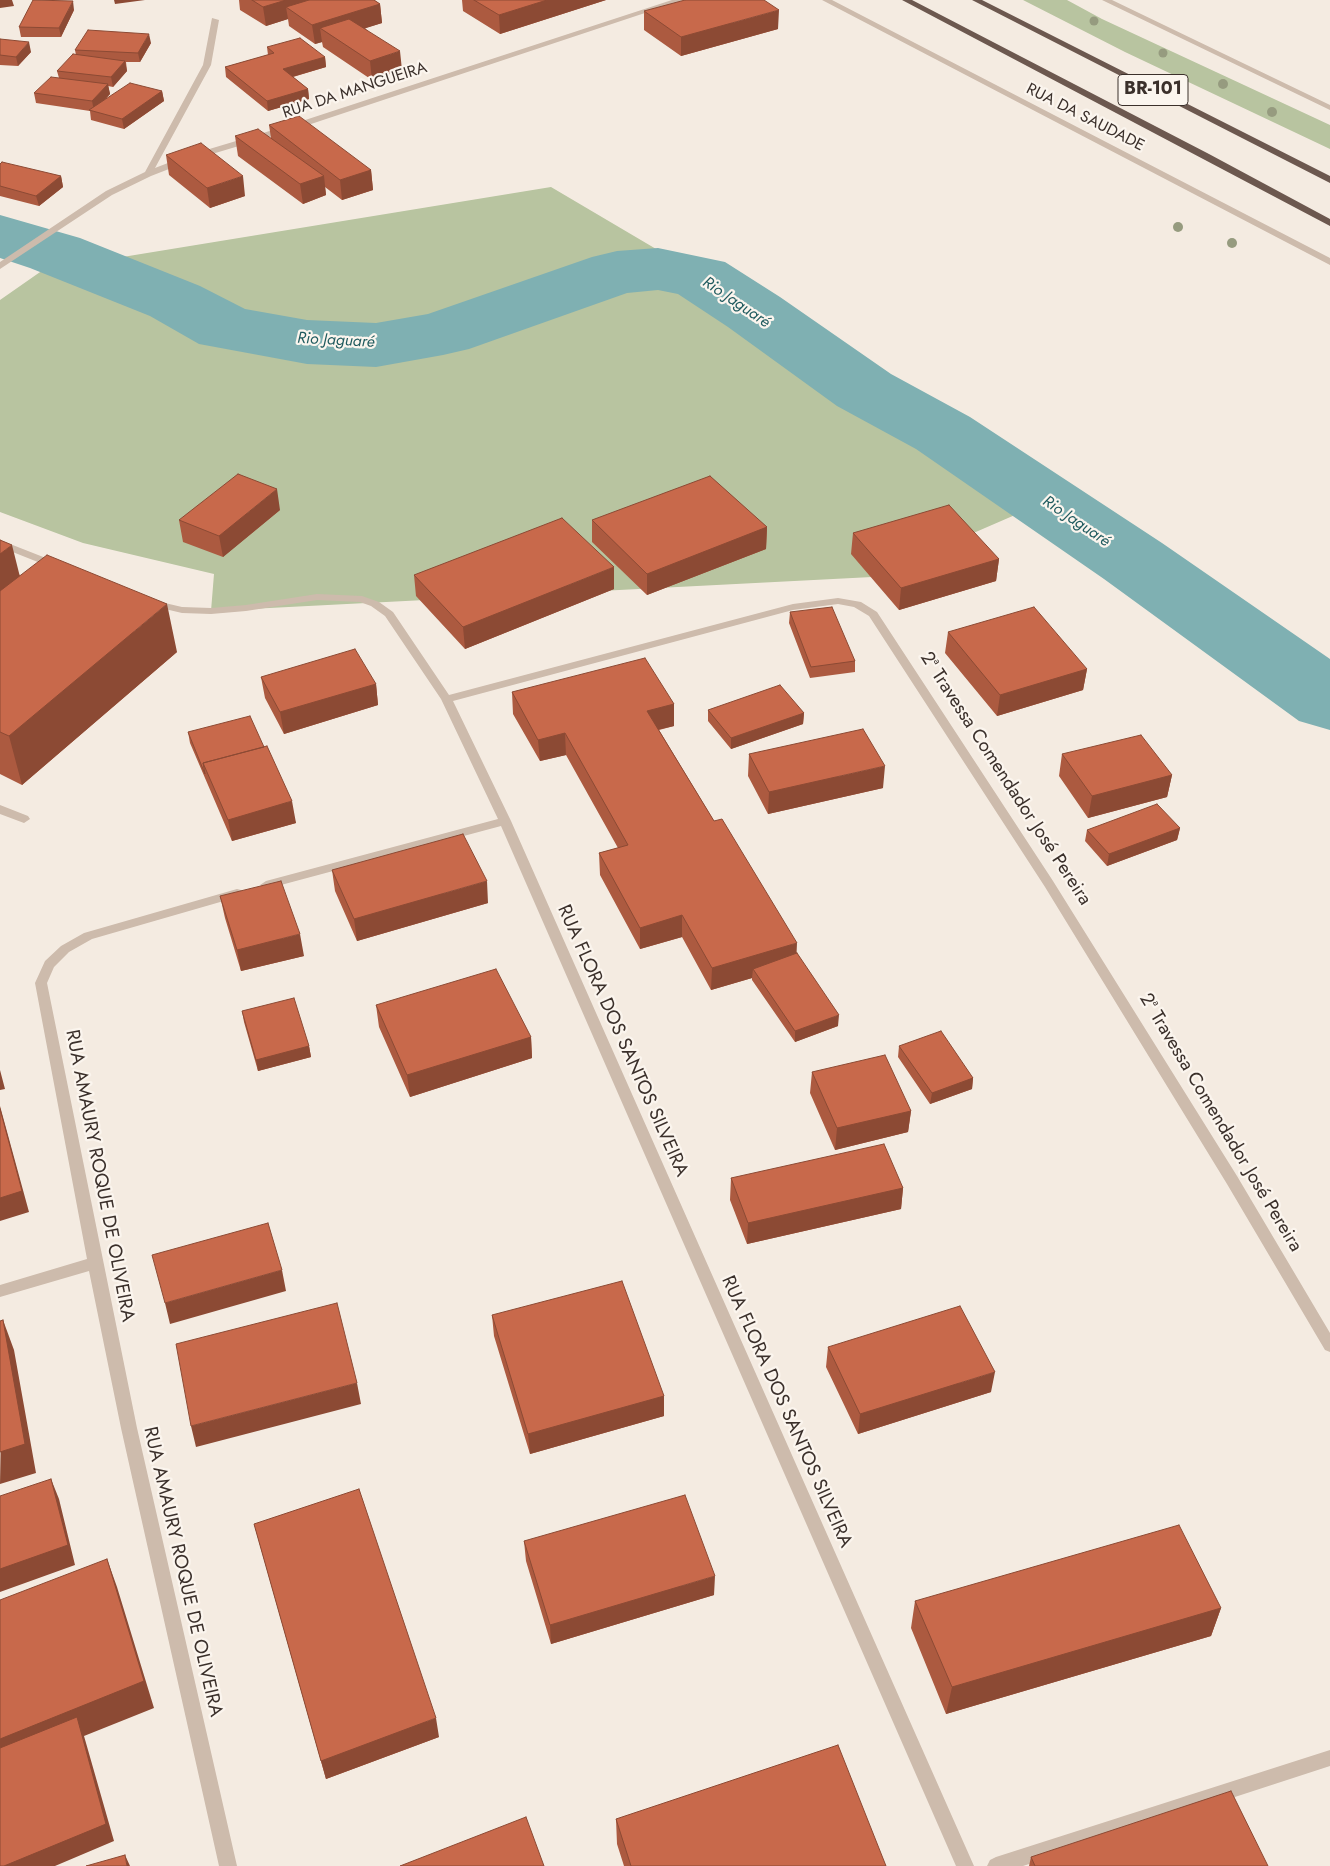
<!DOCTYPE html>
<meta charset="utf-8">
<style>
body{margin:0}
canvas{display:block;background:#f4ebe1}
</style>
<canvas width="1330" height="1866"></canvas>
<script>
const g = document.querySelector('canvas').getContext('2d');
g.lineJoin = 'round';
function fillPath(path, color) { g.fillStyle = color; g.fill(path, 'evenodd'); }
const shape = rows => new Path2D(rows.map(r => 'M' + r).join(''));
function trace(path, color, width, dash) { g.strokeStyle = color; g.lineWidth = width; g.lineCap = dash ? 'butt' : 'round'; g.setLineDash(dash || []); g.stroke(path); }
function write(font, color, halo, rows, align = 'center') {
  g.font = font + ' Jost,sans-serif'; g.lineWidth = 4.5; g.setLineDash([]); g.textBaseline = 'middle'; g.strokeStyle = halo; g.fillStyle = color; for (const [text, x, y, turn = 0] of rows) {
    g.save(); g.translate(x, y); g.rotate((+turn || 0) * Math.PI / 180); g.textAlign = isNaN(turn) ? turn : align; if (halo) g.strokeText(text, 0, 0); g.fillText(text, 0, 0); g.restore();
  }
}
fillPath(shape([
 [1023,0,1067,0,1102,19,1330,125,1330,149,1125,52],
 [551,187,1068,492,872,577,211,611,214,574,83,543,0,512,0,300,43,270]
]), '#b8c4a0');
fillPath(shape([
 [0,215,80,238,200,286,245,309,307,320,376,323,428,314,592,257,617,251,658,248,725,262,780,297,891,374,970,417,1162,543,1330,659,1330,730,1299,721,1104,579,916,449,837,406,728,327,678,294,658,290,627,293,469,349,443,355,376,367,307,364,199,344,150,316,30,268,0,258,0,215]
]), '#7fb0b2');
fillPath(shape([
 [672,0,684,0,299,128,192,160,151,176,112,195,0,269,0,262,106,191,145,172,203,65,212,18,219,20,211,65,155,168,186,156,293,124,672,0],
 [0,540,61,564,62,566,57,569,53,568,0,547,0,540],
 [317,594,362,596,379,602,393,612,449,695,793,604,838,598,861,602,877,612,1053,881,1237,1176,1330,1333,1330,1352,1325,1350,1227,1184,1045,887,869,616,854,607,838,604,793,610,453,701,511,821,974,1866,956,1866,501,826,266,889,260,885,266,881,498,819,441,699,385,616,371,606,360,602,317,600,246,611,211,614,182,613,148,605,147,603,152,600,182,607,211,608,246,605,317,594],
 [0,805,28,816,30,819,24,823,0,814,0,805],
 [237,889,241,890,243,893,241,896,92,939,69,952,54,967,47,983,137,1428,237,1866,219,1866,121,1428,89,1271,0,1297,0,1285,87,1259,35,983,45,961,61,946,84,933,237,889],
 [1330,1750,1330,1766,1023,1866,987,1866,990,1860,996,1857,1330,1750]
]), '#cdbbac');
fillPath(shape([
 [822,0,832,0,1330,258,1330,265,822,0],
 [1102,0,1112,0,1330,105,1330,110,1102,0]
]), '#cdbbac');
fillPath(shape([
 [902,0,912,0,1209,154,1330,219,1330,226,902,0],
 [972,0,982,0,1330,176,1330,183,972,0]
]), '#6c584f');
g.fillStyle = '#969b7f';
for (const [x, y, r] of [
 [1094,21,4.5],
 [1163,53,4.5],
 [1223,84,5],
 [1272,112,5],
 [1178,227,5],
 [1232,243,5]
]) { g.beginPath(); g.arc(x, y, r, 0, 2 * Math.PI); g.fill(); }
fillPath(shape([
 [239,0,374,0,380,4,382,23,365,28,402,70,372,80,323,47,322,42,315,44,289,26,288,19,266,26,240,10],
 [462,0,606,0,500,34,463,11],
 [74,10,61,37,21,37,19,27],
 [644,11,778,29,681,56,644,30],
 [0,39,31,52,18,66,0,65],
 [151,43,140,62,126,62,127,71,113,87,108,86,110,94,104,101,162,91,164,101,124,129,91,120,90,111,36,103,34,93,59,78,57,71,76,55,75,50],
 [267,47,325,57,326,67,293,77,308,89,309,99,268,111,226,77,225,67,268,55],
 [269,125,371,170,373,190,342,200,325,187,326,195,303,204,238,156,235,136,271,138],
 [166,155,245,196,210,208,169,175],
 [0,164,61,176,63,187,39,206,0,196],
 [280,510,223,557,183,542,179,520],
 [592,520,767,527,766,549,647,595,592,542],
 [853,533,999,559,996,581,899,610,851,554],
 [0,540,20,576,177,652,22,785,0,774],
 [414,575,614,589,465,649,416,596],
 [790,612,855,661,855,672,810,678,789,623],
 [948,632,1087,669,1083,690,997,716,945,653],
 [261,677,376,684,378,705,284,734,265,698],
 [512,692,674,704,674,726,659,730,714,821,797,953,838,1026,795,1042,752,980,752,978,711,990,682,937,640,949,600,875,599,853,618,848,566,755,540,761,513,714],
 [708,710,804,713,803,724,731,749,708,721],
 [188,732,264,747,296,823,232,841,190,743],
 [749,754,883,788,768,814,748,776],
 [1062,754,1172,775,1167,797,1088,818,1059,776],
 [1180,828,1177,840,1107,866,1085,841,1087,830],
 [332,870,488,903,357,941,335,891],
 [220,896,304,956,241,971,225,918],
 [376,1005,531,1037,532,1058,410,1097,379,1027],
 [242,1011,309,1046,311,1057,258,1071,244,1022],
 [899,1046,973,1078,972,1089,930,1104,898,1057],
 [812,1072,911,1111,908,1132,835,1150,810,1093],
 [731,1178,903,1188,901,1209,747,1244,730,1200],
 [492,1315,664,1396,664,1416,530,1454,494,1336],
 [828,1347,991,1392,858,1434,826,1367],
 [254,1524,439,1737,326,1779],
 [524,1541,714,1595,551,1644,526,1561],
 [915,1601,1221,1608,1211,1636,946,1714,911,1628],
 [616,1819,886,1866,624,1866,617,1844],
 [1031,1857,1268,1866,1029,1866]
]), '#ac5a40');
fillPath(shape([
 [0,0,12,0,14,6,0,8],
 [114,0,145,0,115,4],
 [286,0,329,0,286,7,288,19,266,26,263,7],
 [547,0,606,0,500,34,499,15],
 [73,1,74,10,61,37,59,28],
 [380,4,382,23,335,38,320,28,322,42,315,44,312,25],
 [779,10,778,29,681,56,681,37],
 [149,34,151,43,140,62,138,53],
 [29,42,31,52,18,66,16,57],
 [400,51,402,70,372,80,370,61],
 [325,57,326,67,285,79,283,69],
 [125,61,127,71,113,87,111,77],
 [108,84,110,94,94,111,92,101],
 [308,89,309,99,268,111,267,101],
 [162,91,164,101,124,129,122,119],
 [371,170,373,190,342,200,340,180],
 [61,176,63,187,39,206,36,196],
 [243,176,245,196,210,208,207,188],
 [324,176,326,195,303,204,300,184],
 [277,489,280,510,223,557,219,536],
 [767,527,766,549,647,595,647,574],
 [12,545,24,593,0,612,0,554],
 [999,559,996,581,899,610,901,588],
 [614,567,614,589,465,649,463,627],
 [167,604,177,652,22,785,9,736],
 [1087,669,1083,690,997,716,1000,695],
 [376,684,378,705,284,734,280,712],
 [674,704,674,726,648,732,647,711],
 [804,713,803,724,731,749,731,738],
 [565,733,566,755,540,761,538,740],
 [885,766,883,788,768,814,769,792],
 [1172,775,1167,797,1088,818,1092,796],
 [292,801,296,823,232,841,228,820],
 [1180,828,1177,840,1107,866,1109,854],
 [487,881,488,903,357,941,354,919],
 [682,915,682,937,640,949,640,928],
 [300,934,304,956,241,971,237,950],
 [797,943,796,965,753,969,752,978,711,990,712,968],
 [839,1015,838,1026,795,1042,795,1031],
 [531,1037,532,1058,410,1097,407,1075],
 [309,1046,311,1057,258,1071,256,1060],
 [0,1070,5,1089,0,1090],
 [973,1078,972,1089,930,1104,932,1093],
 [0,1106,29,1212,0,1221],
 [911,1111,908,1132,835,1150,837,1128],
 [903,1188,901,1209,747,1244,748,1223],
 [282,1270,286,1291,170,1324,165,1303],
 [3,1320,14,1350,36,1473,0,1484],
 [995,1372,991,1392,858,1434,860,1414],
 [357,1383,361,1404,196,1447,191,1426],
 [664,1396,664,1416,530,1454,528,1434],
 [51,1479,59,1499,75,1565,0,1592,0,1569],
 [107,1559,117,1587,154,1708,84,1736,114,1841,55,1866,4,1866,0,1770,0,1739],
 [715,1576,714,1595,551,1644,550,1625],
 [1221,1608,1211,1636,946,1714,952,1687],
 [436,1718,439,1737,326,1779,321,1761],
 [125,1855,130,1866,127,1866]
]), '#8c4a34');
const building = shape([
 [33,0,73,1,59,28,19,27,33,0],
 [252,0,286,0,263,7,252,0],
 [309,0,374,0,380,4,312,25,286,7,309,0],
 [474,0,547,0,499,15,474,0],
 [685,0,764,0,779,10,681,37,644,11,685,0],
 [349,19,400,51,370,61,320,28,349,19],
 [88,30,149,34,138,53,75,50,88,30],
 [300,38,325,57,283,69,308,89,267,101,225,67,274,53,267,47,300,38],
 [0,39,29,42,16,57,0,55,0,39],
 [73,54,125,61,111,77,57,71,73,54],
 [51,77,108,84,92,101,34,93,51,77],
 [130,83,162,91,122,119,89,110,130,83],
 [299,116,371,170,340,180,269,125,299,116],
 [258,129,324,176,300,184,235,136,258,129],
 [201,143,243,176,207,188,166,155,201,143],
 [2,162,61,176,36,196,0,186,0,164,2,162],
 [238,474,277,489,219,536,179,520,238,474],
 [710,476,767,527,647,574,592,520,710,476],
 [949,505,999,559,901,588,853,533,949,505],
 [562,518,614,567,463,627,414,575,562,518],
 [0,540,12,545,0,554,0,540],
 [47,555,167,604,9,736,0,732,0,591,47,555],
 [832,607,855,661,811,667,790,612,832,607],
 [1034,607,1087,669,1000,695,948,632,1034,607],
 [355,649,376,684,280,712,261,677,355,649],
 [645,658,674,704,647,711,714,821,722,819,797,943,712,968,682,915,640,928,599,853,628,845,565,733,538,740,512,692,645,658],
 [780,685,804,713,731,738,708,710,780,685],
 [250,716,264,747,203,763,205,774,188,732,250,716],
 [863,729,885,766,769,792,749,754,863,729],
 [1141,735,1172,775,1092,796,1062,754,1141,735],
 [267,746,292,801,228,820,203,763,267,746],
 [1157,804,1180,828,1109,854,1087,830,1157,804],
 [463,834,487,881,354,919,332,870,463,834],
 [281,881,300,934,237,950,220,896,281,881],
 [797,953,839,1015,795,1031,753,969,797,953],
 [496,969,531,1037,407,1075,376,1005,496,969],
 [294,998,309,1046,256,1060,242,1011,294,998],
 [941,1031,973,1078,932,1093,899,1046,941,1031],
 [885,1055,911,1111,837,1128,812,1072,885,1055],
 [0,1109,22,1191,0,1198,0,1109],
 [884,1144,903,1188,748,1223,731,1178,884,1144],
 [268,1223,282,1270,165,1303,152,1255,268,1223],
 [622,1281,664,1396,528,1434,492,1315,622,1281],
 [337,1303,357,1383,191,1426,176,1344,337,1303],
 [960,1306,995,1372,860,1414,828,1347,960,1306],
 [3,1320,25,1444,0,1452,0,1321,3,1320],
 [51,1479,68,1545,0,1569,0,1496,51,1479],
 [359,1489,436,1718,321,1761,254,1524,359,1489],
 [685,1495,715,1576,550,1625,524,1541,685,1495],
 [1179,1525,1221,1608,952,1687,915,1601,1179,1525],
 [107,1559,144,1681,0,1739,0,1600,107,1559],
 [77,1717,106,1824,4,1866,0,1866,0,1748,77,1717],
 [838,1745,886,1866,631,1866,616,1819,838,1745],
 [1231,1791,1268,1866,1035,1866,1031,1857,1231,1791],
 [526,1817,544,1866,400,1866,526,1817],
 [125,1855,127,1866,86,1866,125,1855]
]);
fillPath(building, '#c8694b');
trace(building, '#8c4a34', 1);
write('16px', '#3b302b', '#fbf5ee', [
 ["RUA DA MANGUEIRA",355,91,-18],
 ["RUA DA SAUDADE",1085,118,27]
]);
write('italic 16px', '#1f5a5e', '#fbf5ee', [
 ["Rio Jaguaré",736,303,34],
 ["Rio Jaguaré",336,341,3],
 ["Rio Jaguaré",1076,522,34]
]);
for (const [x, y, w] of [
 [1153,90,70]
]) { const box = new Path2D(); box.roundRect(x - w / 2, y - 15.5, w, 31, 4); g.fillStyle = '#fbf5ee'; g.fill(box); trace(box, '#3b302b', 1); }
write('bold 18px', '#3b302b', null, [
 ["BR-101",1153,90]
]);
write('19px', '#3b302b', '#fbf5ee', [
 ["2ª Travessa Comendador José Pereira",1005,779,57],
 ["RUA FLORA DOS SANTOS SILVEIRA",622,1041,66],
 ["2ª Travessa Comendador José Pereira",1220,1123,59],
 ["RUA AMAURY ROQUE DE OLIVEIRA",99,1176,79],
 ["RUA FLORA DOS SANTOS SILVEIRA",786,1412,66],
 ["RUA AMAURY ROQUE DE OLIVEIRA",182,1572,77]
]);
</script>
